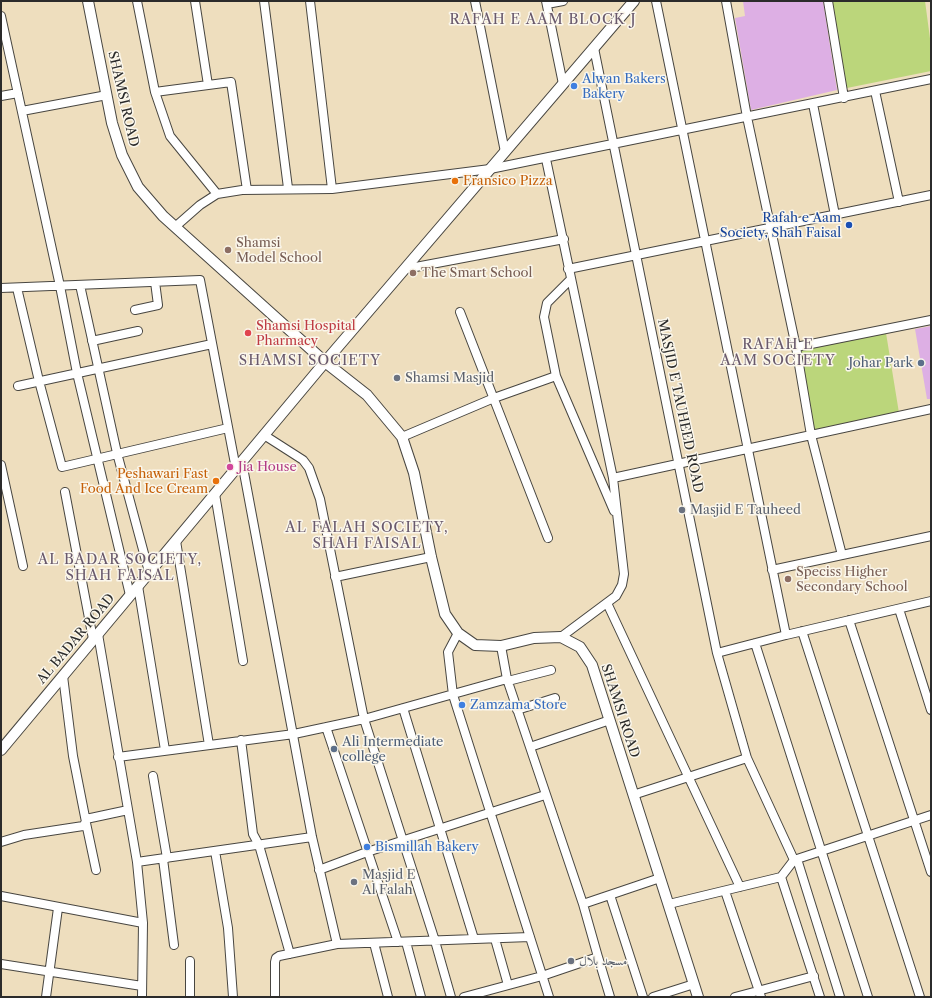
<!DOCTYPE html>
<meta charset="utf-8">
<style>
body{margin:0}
#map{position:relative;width:932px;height:998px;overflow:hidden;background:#eedebe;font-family:"Libre Caslon Text",serif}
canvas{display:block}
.frame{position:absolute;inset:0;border:2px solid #2b2b2b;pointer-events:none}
</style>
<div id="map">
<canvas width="932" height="998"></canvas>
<div class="frame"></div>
</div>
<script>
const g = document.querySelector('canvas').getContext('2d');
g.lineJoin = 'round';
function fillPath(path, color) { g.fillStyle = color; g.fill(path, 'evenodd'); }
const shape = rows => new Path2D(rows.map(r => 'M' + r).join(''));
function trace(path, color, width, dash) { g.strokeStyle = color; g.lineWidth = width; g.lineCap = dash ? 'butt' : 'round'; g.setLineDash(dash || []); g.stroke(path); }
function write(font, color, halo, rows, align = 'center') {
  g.font = font + ' "Libre Caslon Text",Amiri,serif'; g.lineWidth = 3; g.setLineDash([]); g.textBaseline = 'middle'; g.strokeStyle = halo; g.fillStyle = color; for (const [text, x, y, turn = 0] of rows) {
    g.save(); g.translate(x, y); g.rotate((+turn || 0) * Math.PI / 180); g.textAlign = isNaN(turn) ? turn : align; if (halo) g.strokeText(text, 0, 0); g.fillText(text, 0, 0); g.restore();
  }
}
fillPath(shape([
 [831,1,925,1,931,46,931,71,842,89],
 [886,333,899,413,815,433,799,348]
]), '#bbd67b');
fillPath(shape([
 [743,1,823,1,837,90,751,110,735,18,745,16],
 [931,326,931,399,927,399,915,329]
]), '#ddafe4');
const minor = shape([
 [137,1,155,92,170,136,217,194],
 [195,1,208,85],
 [264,1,288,188],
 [310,1,332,189],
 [475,1,505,152],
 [546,1,563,84],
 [656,1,786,635],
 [726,1,747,117,796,347,811,435,842,555],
 [828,1,844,98],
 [547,4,563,1],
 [1,16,60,286,77,373,130,595],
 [594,48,717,653,747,758,794,860,781,877,669,904],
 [875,91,899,202],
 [155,92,231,82,247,190],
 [1,96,18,93],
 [813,104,835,215],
 [22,111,107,95],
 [546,159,613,478,624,574,622,585,616,596,561,637],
 [175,227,200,205,217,194,242,190,332,189,490,169,931,79],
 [405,269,564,239],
 [568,269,931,195],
 [571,279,547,303,544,317,556,376,614,511],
 [80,285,117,453,149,572],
 [1,288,200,280,236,469],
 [17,288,39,381,62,467,228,428],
 [135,310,158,305,155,282],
 [460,312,548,538],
 [92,341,138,331],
 [796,347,931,320],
 [18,386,212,344],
 [264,435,303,460,309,468,320,499,364,719,435,941,451,997],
 [402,437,494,398,556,376],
 [242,462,312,837,337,944],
 [1,465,23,566],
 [613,478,931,409],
 [65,492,93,639],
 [215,494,243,661],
 [176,541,209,745],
 [772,570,931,536],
 [335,577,431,557],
 [138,586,165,750],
 [607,603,740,887],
 [899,609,931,710],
 [849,620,931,872],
 [802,631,920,997],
 [458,633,448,652,453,695,549,997],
 [98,634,137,862,143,923,142,997],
 [755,643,868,997],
 [501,646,507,679,583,904,660,878],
 [717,653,786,635,931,601],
 [508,681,551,670],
 [403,708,474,939],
 [517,710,555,698],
 [326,727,398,942],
 [241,740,253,834,259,845,290,954],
 [530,747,610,720],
 [118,757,294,734,364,719,507,679],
 [153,776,167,858],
 [633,795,747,758],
 [86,819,128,810],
 [86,823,96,870],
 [1,842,24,835,83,826,86,822,73,756,63,676],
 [215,851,228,928,233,997],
 [163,859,174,945],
 [797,859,840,997],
 [794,860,931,815],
 [137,862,312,837],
 [319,870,367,852,545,795],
 [781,877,820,997],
 [725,891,761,997],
 [610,895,643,997],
 [1,896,143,923],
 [583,904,598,957],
 [495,939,508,985],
 [406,942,421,997],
 [374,943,388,997],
 [190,961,190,997],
 [1,964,142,986],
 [46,997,58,908],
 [275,997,275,962,276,958,279,956,337,944,530,937],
 [464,997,542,976,598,957,610,997],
 [653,997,694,984],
 [735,997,814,976]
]);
const tertiary = shape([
 [88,1,112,123,122,155,138,187,163,216,325,362,367,395,402,437,414,473,431,557,445,614,458,633,475,645,501,646,534,638,561,637,580,647,592,665,698,997],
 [1,750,325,362,634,1]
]);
trace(minor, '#484641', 10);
trace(tertiary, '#484641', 12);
trace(minor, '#fff', 8);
trace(tertiary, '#fff', 10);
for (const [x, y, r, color] of [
 [574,86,4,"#3f7fe0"],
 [455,181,4,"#e8710a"],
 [849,225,4,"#1a4fb4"],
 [228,250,4,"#8d6e63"],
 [413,273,4,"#8d6e63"],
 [248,333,4,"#e0444e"],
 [921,363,4,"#5c6f8a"],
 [397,378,4,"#6b7280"],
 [230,467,4,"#d1479c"],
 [216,481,4,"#e8710a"],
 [682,510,4,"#6b7280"],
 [788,579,4,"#8d6e63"],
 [462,705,4,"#3f7fe0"],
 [334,749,4,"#5c6f8a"],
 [367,847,4,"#3f7fe0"],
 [354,882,4,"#6b7280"],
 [571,961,4,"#6b7280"]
]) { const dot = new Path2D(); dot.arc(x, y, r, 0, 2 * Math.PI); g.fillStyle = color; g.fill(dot); trace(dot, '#fbf7ec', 1.5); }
write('13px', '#366cbe', '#fbf7ec', [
 ["Alwan Bakers",582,79],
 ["Bakery",582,94],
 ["Zamzama Store",470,705],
 ["Bismillah Bakery",375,847]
], 'left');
write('13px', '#2b2b2b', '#fbf7ec', [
 ["SHAMSI ROAD",123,99,77],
 ["MASJID E TAUHEED ROAD",680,406,78],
 ["AL BADAR ROAD",76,639,-50],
 ["SHAMSI ROAD",620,711,72]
]);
write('13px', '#c56008', '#fbf7ec', [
 ["Fransico Pizza",463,181],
 ["Peshawari Fast",208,474,"right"],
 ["Food And Ice Cream",208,489,"right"]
], 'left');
write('13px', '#164399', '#fbf7ec', [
 ["Rafah e Aam",841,218],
 ["Society, Shah Faisal",841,233]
], 'right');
write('13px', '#785e54', '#fbf7ec', [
 ["Shamsi",236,243],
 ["Model School",236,258],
 ["The Smart School",421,273],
 ["Speciss Higher",796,572],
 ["Secondary School",796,587]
], 'left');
write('13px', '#be3a42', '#fbf7ec', [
 ["Shamsi Hospital",256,326],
 ["Pharmacy",256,341]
], 'left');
write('13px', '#4e5e75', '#fbf7ec', [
 ["Johar Park",913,363],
 ["Ali Intermediate",342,742,"left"],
 ["college",342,757,"left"]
], 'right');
write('13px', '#5b616d', '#fbf7ec', [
 ["Shamsi Masjid",405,378],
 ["Masjid E Tauheed",690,510],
 ["Masjid E",362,875],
 ["Al Falah",362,890],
 ["مسجد بلال",579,961]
], 'left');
write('13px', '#b23c85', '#fbf7ec', [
 ["Jia House",238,467]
], 'left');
g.letterSpacing = '1px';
write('14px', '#69596c', '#fbf7ec', [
 ["RAFAH E AAM BLOCK J",543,20],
 ["RAFAH E",778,345],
 ["AAM SOCIETY",778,361],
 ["SHAMSI SOCIETY",310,361],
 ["AL FALAH SOCIETY,",367,528],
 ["SHAH FAISAL",367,544],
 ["AL BADAR SOCIETY,",120,560],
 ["SHAH FAISAL",120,576]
]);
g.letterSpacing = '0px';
</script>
